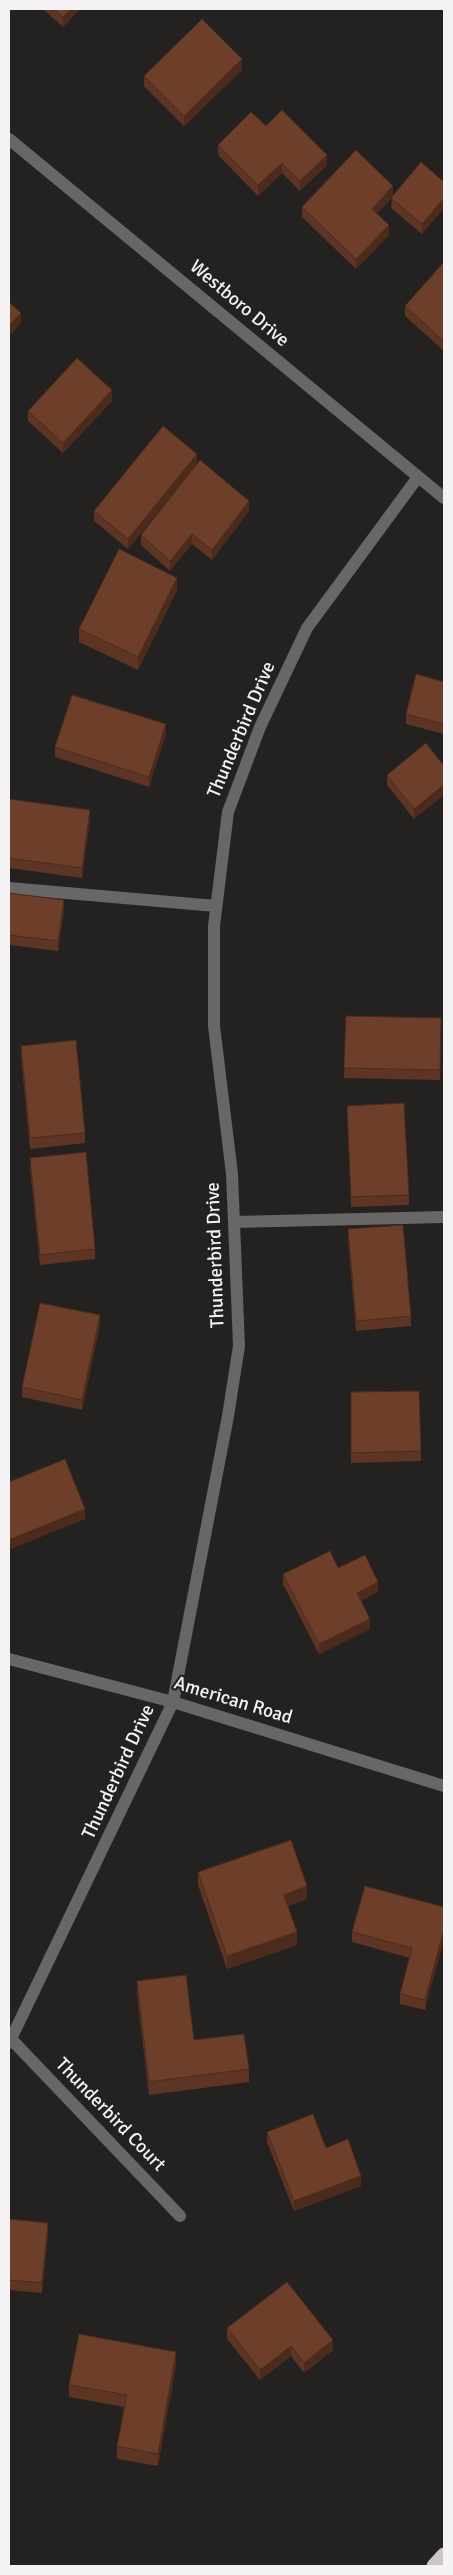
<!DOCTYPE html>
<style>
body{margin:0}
#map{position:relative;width:453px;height:2575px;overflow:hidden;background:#242121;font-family:Signika,sans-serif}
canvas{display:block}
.frame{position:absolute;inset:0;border:10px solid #f4f2f2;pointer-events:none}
</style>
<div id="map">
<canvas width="453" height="2575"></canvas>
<div class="frame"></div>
</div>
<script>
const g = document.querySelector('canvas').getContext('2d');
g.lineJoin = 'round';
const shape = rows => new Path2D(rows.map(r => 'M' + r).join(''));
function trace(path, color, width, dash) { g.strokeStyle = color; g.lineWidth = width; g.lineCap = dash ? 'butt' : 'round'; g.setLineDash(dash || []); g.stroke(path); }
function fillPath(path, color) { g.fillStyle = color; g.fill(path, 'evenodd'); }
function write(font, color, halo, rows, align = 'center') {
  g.font = font + ' Signika,sans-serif'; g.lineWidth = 4.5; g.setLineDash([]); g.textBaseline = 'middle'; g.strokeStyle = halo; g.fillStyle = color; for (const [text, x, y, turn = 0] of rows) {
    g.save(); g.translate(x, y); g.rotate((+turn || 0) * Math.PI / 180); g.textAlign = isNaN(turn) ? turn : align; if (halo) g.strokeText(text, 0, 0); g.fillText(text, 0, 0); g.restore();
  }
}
trace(shape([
 [9,139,444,498],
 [9,888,216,906],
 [234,1222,444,1217],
 [9,1659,173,1702,444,1786],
 [12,2040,180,2216],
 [9,2043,173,1702,228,1416,239,1346,232,1174,214,1026,214,926,228,812,260,727,307,628,418,477]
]), '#686667', 12);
trace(shape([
 [434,2566,444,2555]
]), '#cbc7c8', 15);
fillPath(shape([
 [43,9,80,9,63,27],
 [242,70,184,126,144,86,144,76],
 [266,126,327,165,300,191,282,173,258,196,218,155,218,145],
 [444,182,444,208,422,234,391,208,392,198,377,213,389,235,356,269,302,217,302,207,393,196],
 [444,262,444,351,405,316,405,306],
 [112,401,63,453,28,421,28,411],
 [197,464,249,511,212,560,192,544,170,571,141,545,141,535,187,477,128,549,94,521,94,511],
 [177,590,138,670,79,642,79,629],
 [444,682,444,734,406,724,406,714],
 [166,734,149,787,55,757,55,747],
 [444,766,414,819,387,785,387,775],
 [9,799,90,820,82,878,9,868],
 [9,893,64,910,58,951,9,945],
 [346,1016,441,1018,440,1080,344,1078],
 [21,1046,85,1133,85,1143,30,1149,21,1056],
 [347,1106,409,1195,409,1205,351,1207],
 [30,1158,95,1249,95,1259,40,1265,30,1168],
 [348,1229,411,1316,411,1326,356,1331,348,1240],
 [100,1325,82,1410,22,1397,22,1387],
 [419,1391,421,1461,351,1463,351,1392],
 [338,1568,378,1592,361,1601,370,1629,319,1654,283,1584,283,1574],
 [198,1872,307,1899,288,1906,297,1945,227,1969,198,1885],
 [444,1907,425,2010,400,2004,400,1994,410,1958,352,1942,352,1932],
 [137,1981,194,2040,249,2069,249,2082,149,2095,137,1994],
 [267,2132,326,2148,361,2186,294,2211,267,2142],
 [9,2219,48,2233,42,2293,9,2290],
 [227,2328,333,2350,304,2373,291,2356,260,2380,227,2339],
 [176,2365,158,2466,117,2459,117,2446,124,2407,69,2397,69,2385]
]), '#5e3524');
fillPath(shape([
 [71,9,80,9,63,27,63,17],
 [242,59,242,70,184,126,184,116],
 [327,155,327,165,300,191,300,181],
 [282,163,282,173,258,196,258,185],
 [393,186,393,196,372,219,372,209],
 [444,198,444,208,422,234,422,224],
 [389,225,389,235,356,269,356,259],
 [21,313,21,323,9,336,9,326],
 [112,390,112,401,63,453,63,443],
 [197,454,197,464,128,549,128,539],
 [249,501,249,511,212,560,212,550],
 [192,534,192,544,170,571,170,561],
 [177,578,177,590,138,670,138,657],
 [166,724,166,734,149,787,149,777],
 [444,785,444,795,414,819,414,809],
 [90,810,90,820,82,878,82,868],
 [64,900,64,910,58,951,58,941],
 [100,1315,100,1325,82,1410,82,1400],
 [85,1509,85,1519,9,1550,9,1540],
 [378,1582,378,1592,357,1603,357,1593],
 [370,1619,370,1629,319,1654,319,1644],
 [307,1886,307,1899,284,1907,284,1895],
 [444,1930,444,1940,425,2010,425,2000],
 [297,1932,297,1945,227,1969,227,1956],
 [361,2176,361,2186,294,2211,294,2201],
 [48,2223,48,2233,42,2293,42,2283],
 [333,2340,333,2350,304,2373,304,2363],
 [291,2346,291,2356,260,2380,260,2370],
 [176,2352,176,2365,158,2466,158,2454]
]), '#4c2b1d');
const building = shape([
 [54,9,71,9,63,17,54,9],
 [202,19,242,59,184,116,144,76,202,19],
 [282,110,327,155,300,181,282,163,258,185,218,145,251,112,266,126,282,110],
 [356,150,393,186,372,209,389,225,356,259,302,207,356,150],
 [421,162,444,182,444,198,422,224,391,198,421,162],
 [444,262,444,341,405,306,444,262],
 [9,302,21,313,9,326,9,302],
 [77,358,112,390,63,443,28,411,77,358],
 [163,426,197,454,128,539,94,511,163,426],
 [200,460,249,501,212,550,192,534,170,561,141,535,200,460],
 [119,549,177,578,138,657,79,629,119,549],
 [416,674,444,682,444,724,406,714,416,674],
 [72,695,166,724,149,777,55,747,72,695],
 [426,743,444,766,444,785,414,809,387,775,426,743],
 [9,799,90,810,82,868,9,858,9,799],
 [9,893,64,900,58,941,9,935,9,893],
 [346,1016,441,1018,440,1070,344,1068,346,1016],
 [76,1040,85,1133,30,1138,21,1046,76,1040],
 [404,1103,409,1195,351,1197,347,1106,404,1103],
 [86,1152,95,1249,40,1255,30,1158,86,1152],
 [403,1225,411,1316,356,1321,348,1229,403,1225],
 [40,1303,100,1315,82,1400,22,1387,40,1303],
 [419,1391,421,1451,351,1453,351,1392,419,1391],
 [65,1459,85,1509,9,1540,9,1482,65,1459],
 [330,1551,338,1568,365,1555,378,1582,357,1593,370,1619,319,1644,283,1574,330,1551],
 [291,1840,307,1886,284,1895,297,1932,227,1956,198,1872,291,1840],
 [365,1886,444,1907,444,1930,425,2000,400,1994,412,1948,352,1932,365,1886],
 [186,1975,194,2040,244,2034,249,2069,149,2082,137,1981,186,1975],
 [313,2114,326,2148,348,2139,361,2176,294,2201,267,2132,313,2114],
 [9,2219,48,2223,42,2283,9,2280,9,2219],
 [287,2282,333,2340,304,2363,291,2346,260,2370,227,2328,287,2282],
 [79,2334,176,2352,158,2454,117,2446,127,2395,69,2385,79,2334]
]);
fillPath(building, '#6d3e2a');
trace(building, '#4c2b1d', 1);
write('19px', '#f4f2f2', '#242121', [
 ["Westboro Drive",239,304,40],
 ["Thunderbird Drive",242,730,-67],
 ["Thunderbird Drive",216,1255,-92],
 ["American Road",233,1701,17],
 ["Thunderbird Drive",119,1772,-65],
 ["Thunderbird Court",110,2115,46]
]);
</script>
